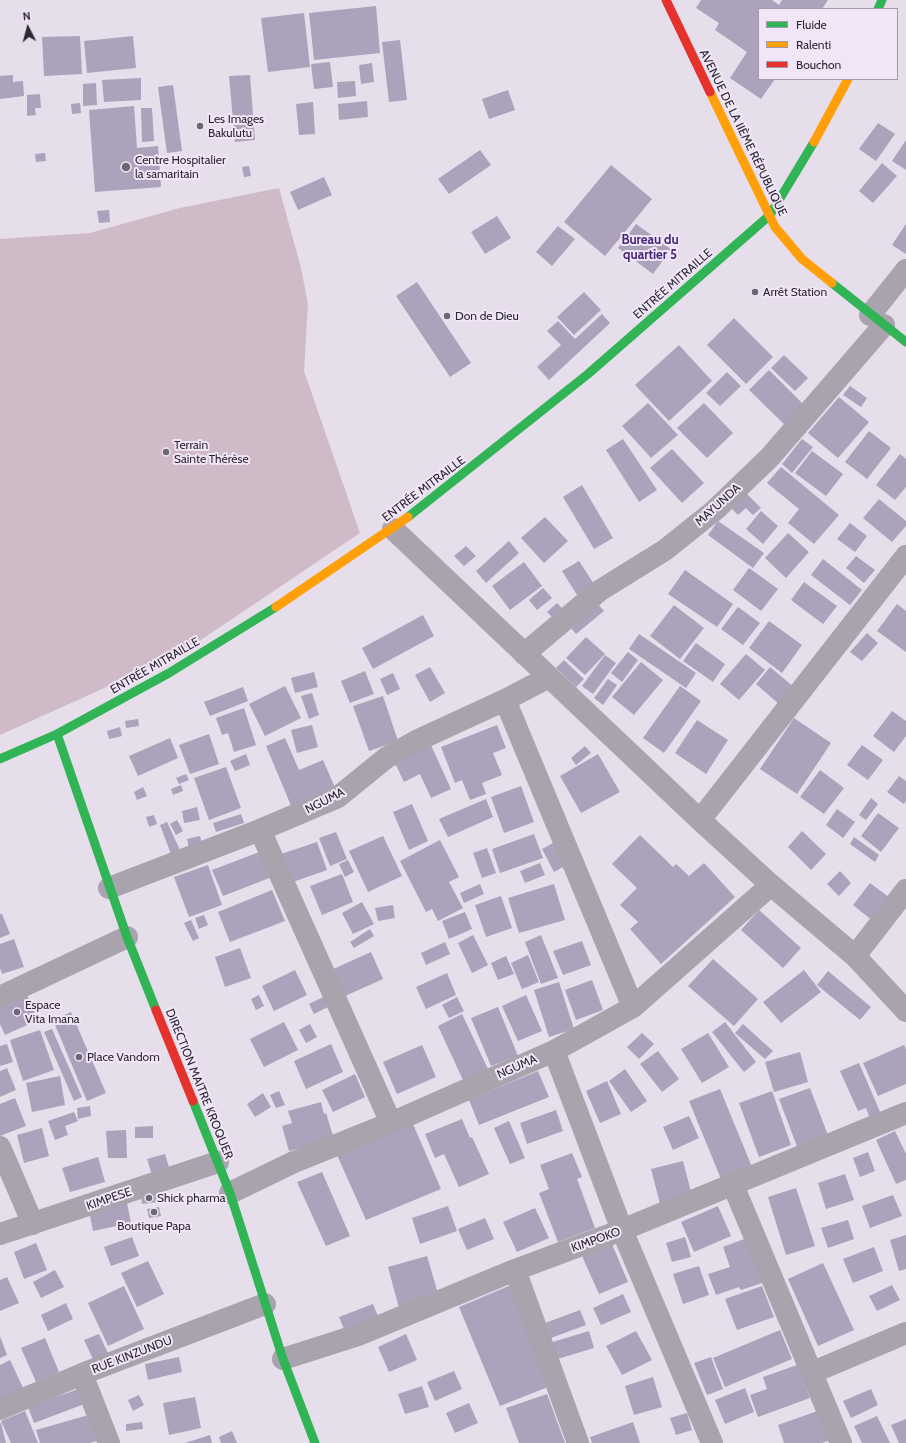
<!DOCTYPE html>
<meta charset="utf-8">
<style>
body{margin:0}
#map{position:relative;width:906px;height:1443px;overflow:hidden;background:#e6deea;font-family:Cabin,sans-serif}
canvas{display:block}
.legend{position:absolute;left:758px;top:8px;width:140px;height:72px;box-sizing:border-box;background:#f1e6f7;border:1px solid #a29aa8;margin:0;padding:5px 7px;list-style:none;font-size:12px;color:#2c2732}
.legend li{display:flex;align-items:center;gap:8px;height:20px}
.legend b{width:20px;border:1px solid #a29aa8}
.north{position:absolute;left:8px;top:8px;width:40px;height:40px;-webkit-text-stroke:3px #f1e6f7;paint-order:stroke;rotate:354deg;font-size:11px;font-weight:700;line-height:16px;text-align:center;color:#2c2732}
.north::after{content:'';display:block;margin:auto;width:14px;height:18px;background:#2c2732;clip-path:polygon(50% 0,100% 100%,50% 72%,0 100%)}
</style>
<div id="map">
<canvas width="906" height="1443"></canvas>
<ul class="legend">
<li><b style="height:5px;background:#30b455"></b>Fluide</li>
<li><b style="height:5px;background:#ff9f0a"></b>Ralenti</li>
<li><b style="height:5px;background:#e5322d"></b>Bouchon</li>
</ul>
<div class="north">N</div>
</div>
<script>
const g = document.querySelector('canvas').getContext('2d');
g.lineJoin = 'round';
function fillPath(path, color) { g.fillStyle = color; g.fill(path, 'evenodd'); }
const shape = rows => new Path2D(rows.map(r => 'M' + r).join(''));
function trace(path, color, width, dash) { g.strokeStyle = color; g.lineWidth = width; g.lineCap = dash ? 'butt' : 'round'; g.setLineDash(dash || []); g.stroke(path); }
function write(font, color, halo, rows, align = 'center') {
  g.font = font + ' Cabin,sans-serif'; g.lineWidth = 4; g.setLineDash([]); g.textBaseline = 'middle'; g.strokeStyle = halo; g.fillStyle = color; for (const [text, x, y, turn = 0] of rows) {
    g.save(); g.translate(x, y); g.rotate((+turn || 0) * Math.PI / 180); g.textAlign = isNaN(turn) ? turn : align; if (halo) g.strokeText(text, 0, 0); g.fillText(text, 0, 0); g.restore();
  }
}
fillPath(shape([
 [279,188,301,268,308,304,304,371,360,533,180,654,0,735,0,239,90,233,180,208]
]), '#cfbac8');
fillPath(shape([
 [701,0,772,0,779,5,782,0,828,0,822,9,759,9,759,79,775,79,761,99,730,78,747,52,715,30,719,23,696,8],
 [376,6,380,53,314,60,309,13],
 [304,13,310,67,268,72,261,18],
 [80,36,82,74,44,76,42,37],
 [133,36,136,68,87,73,84,41],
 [400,40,407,100,389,102,382,42],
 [330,62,333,87,314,89,311,64],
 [372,63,374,82,361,84,359,65],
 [13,75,13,82,23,81,24,96,0,99,0,76],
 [250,75,255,140,235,142,229,76],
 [141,78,141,100,104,102,102,80],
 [355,81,356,96,338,98,337,82],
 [96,83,97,105,83,106,83,84],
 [173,85,182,151,167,153,158,87],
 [508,90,515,110,489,119,482,99],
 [40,94,41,108,35,108,36,115,27,116,27,95],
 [367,101,368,117,339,120,338,104],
 [313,102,315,134,299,135,296,104],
 [80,103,81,113,72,114,71,104],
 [134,106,137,148,158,146,161,187,95,192,89,110],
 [141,108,152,108,154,141,142,142],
 [878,123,895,134,876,161,859,149],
 [906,140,906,170,892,161],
 [480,150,491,165,449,194,438,179],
 [45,153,46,161,36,162,35,154],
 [882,163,897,176,873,203,859,191],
 [611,165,652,199,605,256,564,222],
 [249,166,251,176,244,177,242,167],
 [324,177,332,195,298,210,290,192],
 [109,210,110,222,99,223,97,211],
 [497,216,511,238,485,254,471,232],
 [636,224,671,249,653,274,618,248],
 [906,224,906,254,892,245],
 [558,226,575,239,552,266,536,252],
 [417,282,471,363,450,377,396,296],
 [584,292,601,310,574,335,557,317],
 [602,314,610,323,549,380,537,367,561,345,547,331,558,321,575,339],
 [734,318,773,357,746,384,707,345],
 [679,345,712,381,669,421,635,385],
 [784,355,808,378,795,391,771,368],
 [769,370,804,405,785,425,749,390],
 [727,372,741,386,720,406,706,393],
 [850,386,867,398,861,407,843,395],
 [839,397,869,422,838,458,808,433],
 [648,403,678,435,651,458,622,426],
 [704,403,733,433,707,458,677,428],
 [869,431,891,448,867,479,845,462],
 [623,439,657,490,639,502,606,450],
 [802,439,813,447,792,473,782,464],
 [672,449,704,483,682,503,650,468],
 [812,451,843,474,826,496,795,473],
 [900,454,906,459,906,487,895,500,876,485],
 [781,467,839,515,814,544,788,523,799,509,767,483],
 [582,485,613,538,594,549,563,497],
 [746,493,761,508,753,515,746,508,738,515,731,508],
 [879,499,906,521,906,526,892,542,863,518],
 [761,511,778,526,763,544,746,529],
 [545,517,568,541,544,563,521,538],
 [718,521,764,553,753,568,708,535],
 [850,523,867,536,855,552,837,539],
 [788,533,809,552,786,578,765,558],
 [509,541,519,553,486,583,476,571],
 [466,546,476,556,464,566,454,556],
 [856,556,875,570,864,583,846,568],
 [823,559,862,590,850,605,811,575],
 [579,561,594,584,577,595,562,571],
 [524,562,542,586,510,610,492,586],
 [749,568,778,589,761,611,733,590],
 [685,570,733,604,717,627,668,594],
 [804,582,837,606,823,624,791,600],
 [543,588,552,598,537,610,529,600],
 [557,603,562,608,553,618,547,612],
 [597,603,604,611,576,634,569,626],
 [897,604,906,611,906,652,877,631],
 [674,605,704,628,680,659,650,636],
 [738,607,760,623,743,645,721,629],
 [423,615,434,636,373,669,362,648],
 [769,621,802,645,782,673,749,648],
 [867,633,878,643,862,661,850,652],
 [639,634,696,673,686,688,629,649],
 [586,637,605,654,585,675,566,658],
 [696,643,725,664,713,682,683,661],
 [628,652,638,660,622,682,611,673],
 [746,654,765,670,739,700,720,684],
 [605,655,616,663,593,694,582,686],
 [564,660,584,679,576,687,556,668],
 [641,662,663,680,634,715,612,697],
 [430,667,445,693,430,702,415,675],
 [770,667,795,688,780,705,756,684],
 [365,671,374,694,350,703,341,681],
 [314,672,318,687,295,693,291,678],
 [393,673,400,689,387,695,380,679],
 [608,679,617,685,603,705,594,698],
 [285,686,301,718,265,736,249,704],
 [680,686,701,701,664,753,643,738],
 [243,687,248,701,210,716,204,702],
 [312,693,319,715,309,719,301,696],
 [383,696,398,741,369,751,353,706],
 [244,708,256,745,234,752,228,733,222,735,216,718],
 [892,711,906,721,906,736,894,752,873,736],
 [794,718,831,743,797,794,760,769],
 [138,719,139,726,126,728,125,721],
 [697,720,728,740,706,774,675,753],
 [312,725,318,747,297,753,291,730],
 [497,725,506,748,493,753,502,775,482,783,486,794,470,800,462,780,455,783,441,747],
 [120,727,122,736,109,739,107,731],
 [209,734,219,764,190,774,179,745],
 [170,738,178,758,138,776,129,756],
 [285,738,299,770,323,760,336,790,292,808,266,746],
 [430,743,451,789,431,798,420,774,404,782,393,759],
 [862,745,883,760,868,780,847,765],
 [585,746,591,753,576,765,571,758],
 [246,754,250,765,235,771,230,761],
 [598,754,620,792,581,813,560,776],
 [226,767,241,808,209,820,194,778],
 [820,770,844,788,824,814,800,797],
 [186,774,189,780,179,784,176,778],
 [899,776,906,781,906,801,904,804,887,792],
 [181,785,183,791,173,795,171,789],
 [521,786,534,822,504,833,491,797],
 [143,787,147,796,137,800,134,792],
 [871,798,878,804,866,820,859,815],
 [486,799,493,817,448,837,439,819],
 [412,804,428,841,409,850,393,812],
 [197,807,200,820,184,823,182,811],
 [837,809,855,822,843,838,826,825],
 [878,813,899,828,881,852,861,836],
 [241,814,244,823,216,832,213,823],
 [154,815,157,824,149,827,146,817],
 [177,820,183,831,176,835,170,824],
 [167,822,180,850,171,854,160,825],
 [802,831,826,854,811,870,788,847],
 [336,832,347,859,330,866,319,838],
 [534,834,543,858,500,873,492,849],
 [640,835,673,867,676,864,689,876,704,863,735,897,661,964,630,929,638,922,620,905,637,888,612,864],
 [200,836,202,844,189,848,187,839],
 [383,836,402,876,368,892,349,851],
 [854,837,879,855,875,862,850,844],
 [440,840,459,877,449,882,463,908,438,921,432,909,426,912,400,861],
 [317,842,327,870,290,883,281,854],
 [555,842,567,865,554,872,542,849],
 [487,848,496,873,482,878,473,853],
 [262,851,272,877,223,896,212,870],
 [348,860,354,872,345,877,339,864],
 [540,863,545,875,525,883,520,871],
 [208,865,222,905,189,917,174,877],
 [840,871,851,883,839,896,827,884],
 [342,874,353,902,322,915,310,886],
 [870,883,890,898,873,921,853,905],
 [480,884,484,894,464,903,460,893],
 [554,884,565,920,519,933,508,898],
 [272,890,285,921,230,942,218,912],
 [501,896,512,928,486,937,475,905],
 [362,902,374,924,353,934,342,913],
 [393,905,395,918,378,921,375,908],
 [759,910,801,948,783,968,741,930],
 [465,912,472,929,449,939,442,921],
 [0,914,2,914,10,934,0,938],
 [204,915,208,925,199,929,195,918],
 [191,920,199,938,193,941,184,923],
 [370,929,374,936,354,948,350,942],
 [473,935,488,965,472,973,458,943],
 [541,935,558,978,541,984,525,942],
 [14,939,24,967,2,974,0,968,0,944],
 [582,941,591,965,563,975,553,951],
 [445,942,450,954,426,965,421,953],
 [240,948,251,978,225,987,215,957],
 [371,952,383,979,343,997,331,970],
 [528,955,539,982,522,989,511,963],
 [506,956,514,974,498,980,491,963],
 [713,959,758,999,734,1026,688,986],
 [295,970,307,995,274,1011,262,986],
 [804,970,821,992,781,1023,763,1002],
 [828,971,871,1007,860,1020,817,985],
 [447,973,456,995,426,1009,416,987],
 [592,980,603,1010,576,1020,565,990],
 [559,982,574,1029,549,1037,534,990],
 [26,993,38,1020,5,1035,0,1024,0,1004],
 [259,995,264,1006,256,1010,251,999],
 [526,995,542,1031,518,1041,502,1006],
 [323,997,328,1007,314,1014,309,1004],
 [457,997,464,1011,449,1018,442,1005],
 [498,1007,518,1056,491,1066,471,1018],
 [71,1012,106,1093,87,1101,53,1020],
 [462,1014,488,1069,463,1080,438,1026],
 [284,1022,298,1050,264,1067,250,1039],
 [725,1022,756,1062,744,1072,712,1032],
 [310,1024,317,1037,306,1043,299,1030],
 [743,1024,773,1051,765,1059,735,1033],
 [52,1029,82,1097,74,1101,44,1032],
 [40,1030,54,1070,23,1081,10,1040],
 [642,1033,654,1044,639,1059,627,1047],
 [708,1033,729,1067,702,1083,681,1049],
 [7,1044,13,1062,0,1066,0,1046],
 [331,1044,343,1072,306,1089,294,1061],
 [422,1045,436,1077,397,1094,383,1062],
 [904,1045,906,1049,906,1084,878,1096,863,1063],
 [658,1051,679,1079,662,1092,640,1064],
 [800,1052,808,1082,774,1092,765,1062],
 [859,1063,881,1114,870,1119,866,1108,858,1111,840,1071],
 [7,1068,16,1090,0,1097,0,1071],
 [625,1069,647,1101,631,1112,609,1081],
 [538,1071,549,1097,479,1125,469,1100],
 [355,1074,365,1097,333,1112,322,1090],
 [60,1076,65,1105,32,1112,26,1083],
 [607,1081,621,1114,600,1123,586,1091],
 [810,1088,829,1138,798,1149,779,1099],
 [720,1089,752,1167,721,1179,689,1101],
 [279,1091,285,1105,276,1108,270,1095],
 [772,1091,791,1145,759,1157,739,1103],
 [263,1093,271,1107,255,1117,247,1104],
 [15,1098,26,1126,0,1136,0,1104],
 [321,1102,324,1114,326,1113,334,1139,289,1151,282,1126,292,1123,288,1111],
 [90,1106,91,1116,78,1119,77,1108],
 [556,1110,563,1131,527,1144,520,1123],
 [74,1112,78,1121,65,1126,68,1135,55,1140,48,1121],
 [689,1116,699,1138,673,1150,663,1127],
 [462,1119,470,1138,472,1137,489,1174,459,1187,444,1154,435,1158,425,1134],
 [509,1121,525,1158,510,1164,494,1128],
 [413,1124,441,1189,366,1220,337,1155],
 [153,1126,153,1138,135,1138,135,1127],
 [42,1128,49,1156,24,1163,17,1135],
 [126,1130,127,1158,108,1158,106,1131],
 [895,1131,906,1154,906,1180,896,1184,876,1140],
 [868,1152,875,1171,860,1177,853,1158],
 [572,1153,582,1177,577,1179,595,1228,558,1242,539,1193,549,1189,540,1165],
 [165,1154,170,1170,152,1175,147,1159],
 [98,1157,105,1182,70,1192,62,1168],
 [683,1161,692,1196,660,1204,651,1169],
 [322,1172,350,1236,326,1246,297,1182],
 [845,1174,854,1200,826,1209,818,1183],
 [796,1188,815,1246,786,1255,768,1197],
 [157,1191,158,1202,142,1204,141,1194],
 [893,1195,902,1216,870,1228,862,1206],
 [127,1203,131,1223,93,1231,89,1211],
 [448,1206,457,1231,420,1244,412,1218],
 [718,1206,731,1236,694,1252,681,1222],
 [159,1207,161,1216,149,1218,147,1209],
 [535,1208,549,1238,517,1252,503,1222],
 [485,1218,494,1239,467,1250,458,1229],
 [848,1220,854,1239,828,1248,821,1228],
 [906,1235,906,1269,899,1271,890,1240],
 [752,1236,768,1281,741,1290,739,1287,716,1295,708,1274,730,1267,723,1247],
 [132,1237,139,1256,111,1266,104,1247],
 [685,1237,691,1257,672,1262,666,1243],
 [36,1243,47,1270,24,1279,14,1252],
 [612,1244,628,1282,599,1294,582,1256],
 [874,1247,883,1271,853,1283,843,1259],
 [427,1256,439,1297,399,1308,388,1267],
 [148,1261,164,1294,137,1307,121,1273],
 [823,1263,854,1330,818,1346,788,1279],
 [699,1266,709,1295,683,1304,673,1274],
 [55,1270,64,1287,41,1298,33,1282],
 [7,1277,19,1303,0,1311,0,1280],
 [511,1285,553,1385,500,1406,459,1307],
 [892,1285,900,1300,877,1311,869,1296],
 [124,1286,144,1329,108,1346,88,1303],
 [762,1286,774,1317,737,1330,725,1299],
 [623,1294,631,1312,601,1325,593,1308],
 [66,1303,73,1319,48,1331,41,1315],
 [373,1304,380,1321,346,1334,339,1317],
 [580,1310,586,1325,543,1341,537,1326],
 [780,1330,792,1359,725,1387,713,1358],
 [589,1331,594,1348,551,1361,546,1344],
 [636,1331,652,1360,622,1375,606,1346],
 [99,1334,108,1353,93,1359,84,1340],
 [406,1334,417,1360,389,1372,378,1347],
 [0,1336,7,1355,0,1358],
 [45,1338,59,1372,36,1382,21,1348],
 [179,1357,182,1372,148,1380,145,1364],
 [711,1357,723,1389,707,1395,694,1363],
 [10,1360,24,1390,0,1401,0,1365],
 [797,1365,810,1398,758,1417,750,1395,767,1389,763,1377],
 [454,1371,462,1389,435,1401,427,1382],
 [653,1377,662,1407,634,1415,625,1386],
 [422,1386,429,1407,405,1414,398,1394],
 [81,1388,87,1403,34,1423,28,1407],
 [745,1388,754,1412,725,1424,715,1400],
 [871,1389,878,1405,851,1418,843,1401],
 [547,1394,565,1443,519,1443,506,1408],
 [139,1395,144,1405,133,1411,128,1400],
 [195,1397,201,1428,169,1435,163,1403],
 [469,1403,478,1423,455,1433,446,1413],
 [823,1409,834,1439,822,1443,784,1443,778,1425],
 [25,1411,38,1443,11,1443,1,1421],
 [687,1413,692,1430,676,1435,670,1418],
 [92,1414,100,1440,90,1443,40,1443,36,1430],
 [877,1416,890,1443,862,1443,854,1426],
 [906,1419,906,1443,899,1443,891,1425],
 [142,1422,143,1429,126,1431,126,1424],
 [633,1422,640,1443,592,1443,590,1437],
 [0,1423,1,1423,6,1443,0,1443],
 [232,1431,237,1443,221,1443,219,1437],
 [210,1435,212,1443,185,1443]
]), '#ada2bc');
trace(shape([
 [870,315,906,270],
 [393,529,700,820,771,885,855,956,906,1011],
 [524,654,599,591,665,550,715,510,770,457,884,325],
 [505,700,633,1007],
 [700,820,906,556],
 [260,830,391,1123],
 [109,888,260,830,338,797,386,758,416,741,505,700,549,677],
 [855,956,906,890],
 [0,997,127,937],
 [554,1051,622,1230,712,1443],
 [0,1147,33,1224],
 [733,1185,841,1443],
 [230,1193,294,1162,391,1123,554,1051,633,1007,771,885],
 [0,1234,218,1162],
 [515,1270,578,1443],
 [283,1359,358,1335,515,1270,622,1230,906,1113],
 [811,1373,906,1333],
 [82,1374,109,1443],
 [0,1409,82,1374,265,1304]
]), '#a9a3ad', 22);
trace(shape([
 [878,9,882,0],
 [832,283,906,342],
 [408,517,588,374,770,215,814,142],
 [57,734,127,937,156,1010],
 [0,759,57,734,169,673,276,607],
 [193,1101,230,1193,283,1359,315,1443]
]), '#30b455', 9);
trace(shape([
 [710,92,775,227,802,259,832,283],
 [814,142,848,79],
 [276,607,408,517]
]), '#ff9f0a', 9);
trace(shape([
 [666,0,710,92],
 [156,1010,193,1101]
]), '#e5322d', 9);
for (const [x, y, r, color] of [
 [200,126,4,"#6d6772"],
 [126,167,5,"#6d6772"],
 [755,292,4,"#6d6772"],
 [447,316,4,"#6d6772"],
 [166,452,4,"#6d6772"],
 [17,1012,4,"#6d6772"],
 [79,1057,4,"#6d6772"],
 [149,1198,4,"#6d6772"],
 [154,1212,4,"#6d6772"]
]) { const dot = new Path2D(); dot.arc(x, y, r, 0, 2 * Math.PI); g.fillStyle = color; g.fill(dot); trace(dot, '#f1e6f7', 1.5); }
write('12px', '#2c2732', '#f1e6f7', [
 ["Les Images",208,119],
 ["Bakulutu",208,133],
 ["Centre Hospitalier",135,160],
 ["la samaritain",135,174],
 ["Arrêt Station",763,292],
 ["Don de Dieu",455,316],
 ["Terrain",174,445],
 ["Sainte Thérèse",174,459],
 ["Espace",25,1005],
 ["Vita Imana",25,1019],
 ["Place Vandom",87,1057],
 ["Shick pharma",157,1198],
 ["Boutique Papa",154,1226,"center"]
], 'left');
write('12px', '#2c2732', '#f1e6f7', [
 ["AVENUE DE LA IIÈME RÉPUBLIQUE",743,133,64],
 ["ENTRÉE MITRAILLE",673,284,-41],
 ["ENTRÉE MITRAILLE",424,489,-37],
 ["MAYUNDA",718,505,-42],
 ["ENTRÉE MITRAILLE",155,666,-30],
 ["NGUMA",325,801,-27],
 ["NGUMA",517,1067,-24],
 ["DIRECTION MAITRE KROQUER",199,1084,68],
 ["KIMPESE",109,1199,-19],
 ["KIMPOKO",596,1240,-20],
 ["RUE KINZUNDU",132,1355,-21]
]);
write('bold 13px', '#462879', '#f1e6f7', [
 ["Bureau du",650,240],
 ["quartier 5",650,255]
]);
</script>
